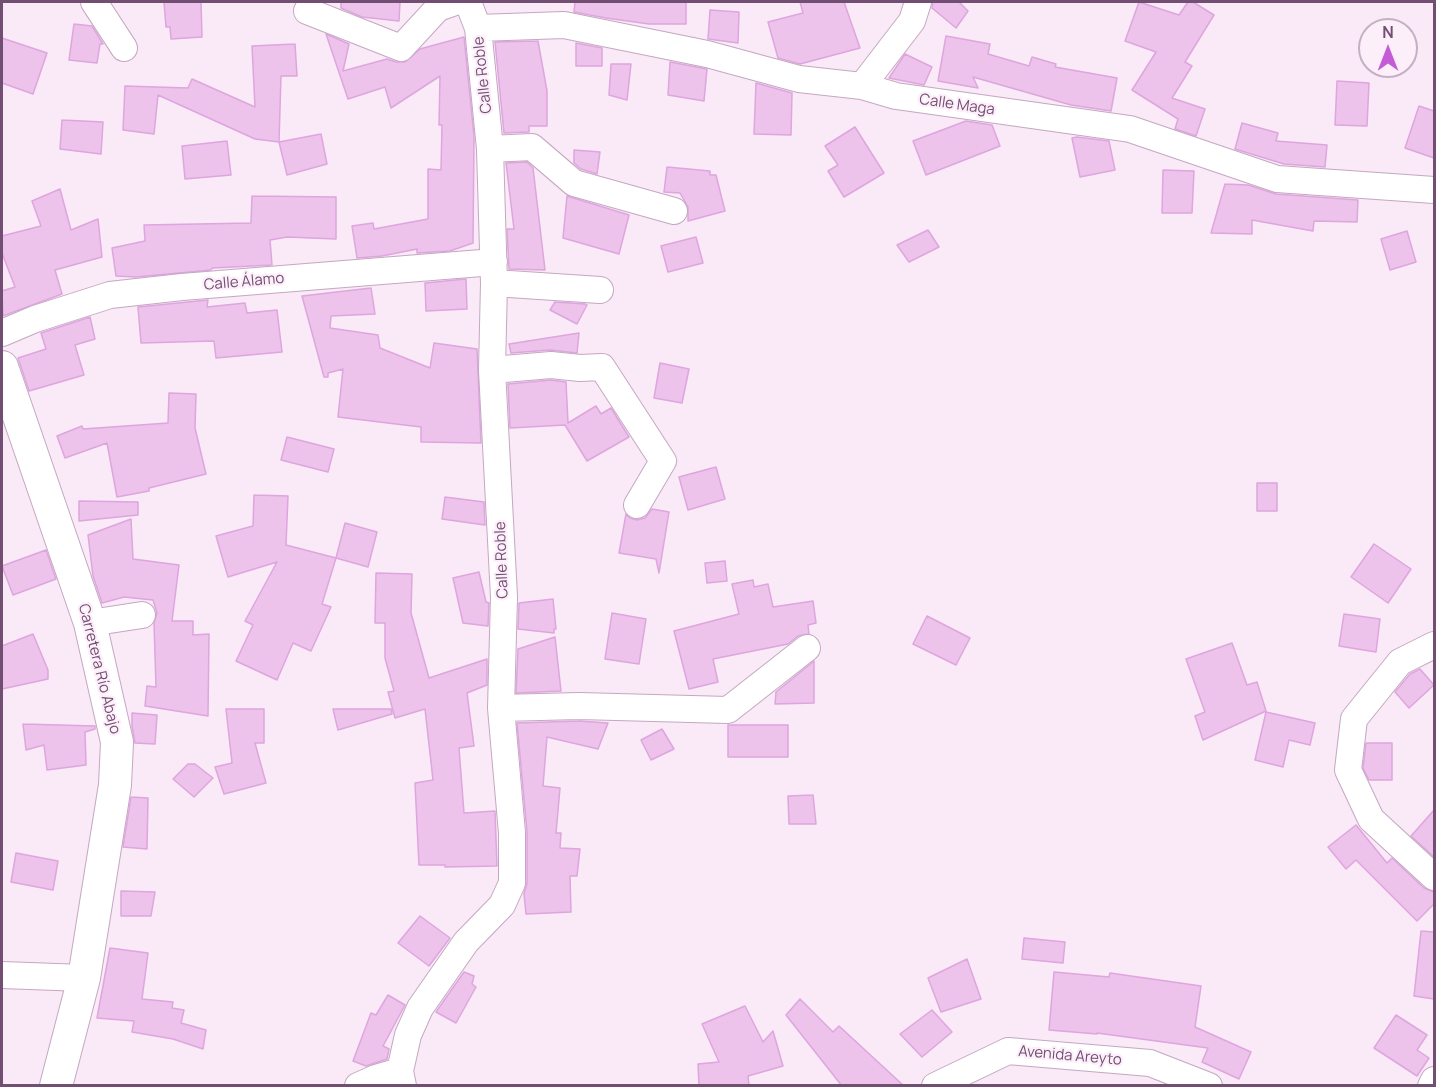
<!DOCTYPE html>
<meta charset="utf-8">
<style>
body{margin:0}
#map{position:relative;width:1436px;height:1087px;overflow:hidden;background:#fae9f6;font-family:Manrope,sans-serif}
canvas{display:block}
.frame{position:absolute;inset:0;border:3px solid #724f72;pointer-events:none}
.north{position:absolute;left:1358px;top:18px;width:60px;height:60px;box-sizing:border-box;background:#fdeffa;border:2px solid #c5afc4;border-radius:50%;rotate:0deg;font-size:16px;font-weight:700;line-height:24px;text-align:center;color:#724f72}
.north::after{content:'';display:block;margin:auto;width:21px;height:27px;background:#c45bd7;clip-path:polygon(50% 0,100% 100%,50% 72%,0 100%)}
</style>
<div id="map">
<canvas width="1436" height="1087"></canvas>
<div class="frame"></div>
<div class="north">N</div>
</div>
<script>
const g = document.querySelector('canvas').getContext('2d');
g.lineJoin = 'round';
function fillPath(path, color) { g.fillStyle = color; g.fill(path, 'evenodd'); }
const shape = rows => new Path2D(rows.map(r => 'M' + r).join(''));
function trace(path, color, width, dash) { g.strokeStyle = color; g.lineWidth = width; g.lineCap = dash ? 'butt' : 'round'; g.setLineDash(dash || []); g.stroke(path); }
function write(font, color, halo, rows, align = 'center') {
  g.font = font + ' Manrope,sans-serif'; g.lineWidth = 4.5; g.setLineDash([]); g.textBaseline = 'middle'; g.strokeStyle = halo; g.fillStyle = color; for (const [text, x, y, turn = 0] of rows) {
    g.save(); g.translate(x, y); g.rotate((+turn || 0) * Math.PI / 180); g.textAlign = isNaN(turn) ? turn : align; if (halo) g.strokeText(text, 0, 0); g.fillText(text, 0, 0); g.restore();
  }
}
const building = shape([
 [164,2,201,2,202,37,171,39,170,27,166,27,164,2],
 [341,2,400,2,399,21,362,17,341,8,341,2],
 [575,2,686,2,686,24,649,24,606,18,574,12,575,2],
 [800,2,844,2,860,48,800,64,778,58,768,22,803,13,800,2],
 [933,2,959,2,968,11,956,28,932,8,933,2],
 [1139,2,1179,15,1188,2,1193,2,1214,15,1185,62,1192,66,1172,98,1205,109,1196,136,1175,129,1178,119,1132,90,1156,52,1125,41,1139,2],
 [710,10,739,12,738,43,708,39,710,10],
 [74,24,92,26,103,44,100,44,97,63,69,60,74,24],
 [326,34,349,44,343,71,387,59,396,62,405,62,420,49,464,37,474,136,473,243,450,251,417,253,417,249,382,256,357,258,352,226,373,223,374,229,428,219,428,169,441,170,442,125,439,125,440,76,391,108,385,87,348,99,326,34],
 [946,36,990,44,988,54,1029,66,1032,57,1056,64,1055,67,1117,78,1111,111,1071,105,973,77,978,88,938,81,946,36],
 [2,38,47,53,33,94,2,83,2,38],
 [538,41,547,91,547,126,529,126,529,132,504,133,495,42,538,41],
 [576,43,602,48,602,66,576,66,576,43],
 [295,44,297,76,281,76,279,142,255,139,158,95,154,134,123,130,125,86,188,88,192,79,255,107,252,46,295,44],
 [905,54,932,67,924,85,889,78,905,54],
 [670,62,707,69,704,101,668,95,670,62],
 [611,64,631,64,627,100,609,95,611,64],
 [1337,81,1369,83,1367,126,1335,125,1337,81],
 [756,83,792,93,791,135,754,134,756,83],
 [1419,106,1434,111,1434,158,1405,148,1419,106],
 [62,120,103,122,101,154,60,149,62,120],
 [966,121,992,125,1000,146,926,175,913,141,966,121],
 [1242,123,1278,133,1276,141,1327,145,1325,167,1284,164,1235,149,1242,123],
 [855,127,884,173,844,197,828,171,838,165,825,146,855,127],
 [321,134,327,164,287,175,279,142,321,134],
 [1077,137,1109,141,1115,170,1080,177,1072,138,1077,137],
 [227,141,231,175,185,179,182,146,227,141],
 [574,150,600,152,597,174,581,169,574,163,574,150],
 [527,162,533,168,545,270,509,269,507,229,514,229,506,163,527,162],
 [667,167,710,171,710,175,716,175,725,211,688,221,688,207,680,193,664,192,667,167],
 [1163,170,1194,171,1192,213,1162,213,1163,170],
 [1225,184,1248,185,1276,194,1358,200,1357,222,1314,221,1313,231,1252,220,1252,234,1211,233,1225,184],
 [60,189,71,230,98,219,102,257,55,270,62,294,3,316,2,291,15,287,2,253,2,236,41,226,32,201,60,189],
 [252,196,336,197,336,239,287,237,270,240,272,265,212,268,211,270,136,277,116,276,112,248,145,241,144,225,251,223,252,196],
 [567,196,629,215,619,254,563,238,567,196],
 [928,230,939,247,909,262,897,245,928,230],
 [1407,231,1416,262,1390,270,1381,239,1407,231],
 [696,237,703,263,668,272,661,246,696,237],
 [466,279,467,309,426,311,425,283,466,279],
 [371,288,375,314,331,316,330,328,378,335,380,348,430,368,434,343,477,349,481,443,421,442,421,427,338,417,343,369,328,373,328,377,324,377,302,296,371,288],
 [208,300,207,307,245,303,247,313,277,310,282,352,216,358,214,341,141,343,138,307,208,300],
 [555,302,585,304,587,305,577,324,550,310,555,302],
 [90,317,95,339,75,345,84,375,29,391,18,358,46,349,41,333,90,317],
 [579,333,577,353,550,350,511,353,509,344,579,333],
 [660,363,689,369,682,403,654,398,660,363],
 [551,380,566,382,568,423,596,406,601,414,611,408,629,437,587,461,565,425,510,428,508,384,551,380],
 [169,393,196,394,195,428,206,474,149,488,149,491,117,497,107,443,65,458,57,436,82,426,83,429,168,423,169,393],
 [287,437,334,449,328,472,281,460,287,437],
 [716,467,725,499,688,510,679,477,716,467],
 [1257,483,1277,483,1277,511,1257,511,1257,483],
 [254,495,288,496,286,545,336,558,322,604,331,607,311,651,293,643,277,680,236,661,253,625,245,621,277,562,228,577,216,536,253,526,254,495],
 [445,497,484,502,485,525,442,519,445,497],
 [79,501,138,502,138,515,79,521,79,501],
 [652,509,669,512,659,573,656,559,619,553,626,514,630,518,637,520,645,518,652,509],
 [131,519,133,559,179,565,172,621,193,621,193,635,209,634,208,716,145,706,147,686,156,687,154,623,157,613,153,600,124,597,102,603,93,576,88,535,131,519],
 [345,523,377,532,368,567,336,558,345,523],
 [1374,544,1411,569,1388,603,1351,577,1374,544],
 [46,550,56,579,13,595,2,566,46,550],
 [725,561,727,581,707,583,705,563,725,561],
 [479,572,486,602,489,603,488,626,463,623,453,578,479,572],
 [376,573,412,574,411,613,429,678,487,659,487,685,467,693,474,746,459,748,464,813,495,811,497,866,445,867,445,865,419,865,415,783,433,780,425,709,395,718,388,692,394,691,385,658,385,623,375,623,376,573],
 [753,580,754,587,768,584,773,607,813,601,816,623,808,625,809,634,798,636,788,644,713,659,718,682,689,689,674,631,739,614,732,584,753,580],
 [553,599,556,629,554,629,554,633,518,629,519,603,553,599],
 [612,613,646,619,639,664,605,659,612,613],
 [1344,614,1380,619,1376,652,1339,646,1344,614],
 [927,616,970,638,956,665,913,644,927,616],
 [33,634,48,670,48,679,2,689,2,646,33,634],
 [555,637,561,691,516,693,518,649,555,637],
 [1232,643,1247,685,1257,682,1266,711,1203,740,1195,716,1205,712,1186,659,1232,643],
 [814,661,814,703,775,704,776,692,814,661],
 [1420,669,1434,685,1409,708,1395,692,1410,674,1420,669],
 [226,709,264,709,264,743,255,743,266,783,224,794,215,767,232,763,226,709],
 [333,709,391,709,392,714,338,730,333,709],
 [1266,712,1315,723,1310,745,1289,740,1283,767,1255,760,1266,712],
 [132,713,157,715,155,744,135,743,132,726,132,713],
 [579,721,608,723,598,749,547,737,543,786,560,788,556,833,561,833,560,848,580,849,577,876,570,876,571,912,526,914,524,894,527,883,527,832,517,723,579,721],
 [23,724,95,726,95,729,85,732,86,765,47,770,44,745,26,750,23,724],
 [728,725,788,725,788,757,728,757,728,725],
 [662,729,674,749,651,760,641,740,662,729],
 [1366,743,1392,743,1392,780,1369,780,1363,768,1366,743],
 [188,764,195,764,213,778,194,797,173,779,188,764],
 [813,795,816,824,789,824,788,796,813,795],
 [131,797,148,798,147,849,123,847,131,797],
 [1434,810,1434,857,1411,836,1434,810],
 [1356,825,1387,863,1392,858,1424,888,1434,892,1434,904,1417,921,1356,860,1346,869,1328,847,1356,825],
 [16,853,58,861,53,890,11,882,16,853],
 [121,891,155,892,151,916,121,916,121,891],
 [420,916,450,938,429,966,398,943,420,916],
 [1421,931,1434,932,1434,999,1414,996,1421,931],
 [1024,938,1065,942,1063,963,1022,959,1024,938],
 [110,948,148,953,142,999,173,1002,172,1008,184,1010,181,1023,206,1030,203,1049,173,1039,132,1032,134,1021,97,1018,110,948],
 [967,959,981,999,941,1012,928,978,967,959],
 [464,972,474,976,472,984,476,987,456,1023,436,1012,464,972],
 [1054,972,1109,977,1110,973,1201,986,1195,1027,1251,1052,1239,1079,1202,1062,1208,1048,1097,1033,1097,1034,1049,1030,1054,972],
 [388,995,405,1005,383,1046,389,1049,387,1059,366,1066,353,1061,371,1013,376,1015,388,995],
 [800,999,833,1032,839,1026,904,1086,842,1086,786,1015,800,999],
 [745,1006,763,1042,773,1031,783,1066,748,1076,749,1086,699,1086,698,1064,719,1062,702,1024,745,1006],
 [932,1010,952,1032,922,1057,900,1034,932,1010],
 [1396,1015,1427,1035,1417,1050,1429,1058,1417,1076,1374,1048,1396,1015]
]);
fillPath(building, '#edc3ec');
trace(building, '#dea5de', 1.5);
const minor = shape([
 [94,2,124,48],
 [307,11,401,48,438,8,455,2],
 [478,28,564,25,707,54,799,79,862,86,896,96,1130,129,1277,179,1434,190],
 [862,86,912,21,918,2],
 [490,149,532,147,574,183,674,211],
 [494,283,600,290],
 [2,333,35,319,110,295,182,287,494,262],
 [492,370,551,365,580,368,602,367,663,461,637,505],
 [90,623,142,615],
 [1434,645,1400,662,1354,719,1348,770,1371,819,1434,877],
 [501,708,579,706,728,710,807,648],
 [2,975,84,978],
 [358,1086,376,1078,400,1071],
 [403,1086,400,1071,408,1035,420,1008,466,942,502,905,512,883,512,833,501,708,504,597,492,370,494,283,490,149,478,28,468,2],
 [935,1086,1008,1051,1150,1063,1209,1086],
 [1431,1086,1434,1080]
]);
const tertiary = shape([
 [2,367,90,623,117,742,115,785,84,978,56,1086]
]);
trace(minor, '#c4a8c2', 28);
trace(tertiary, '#c4a8c2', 34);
trace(minor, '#fff', 26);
trace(tertiary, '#fff', 32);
write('15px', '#724f72', '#fdeffa', [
 ["Calle Roble",483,75,-96],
 ["Calle Maga",957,105,8],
 ["Calle Álamo",244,282,-5],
 ["Calle Roble",502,560,-92],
 ["Carretera Río Abajo",99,669,76],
 ["Avenida Areyto",1070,1056,5]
]);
</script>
